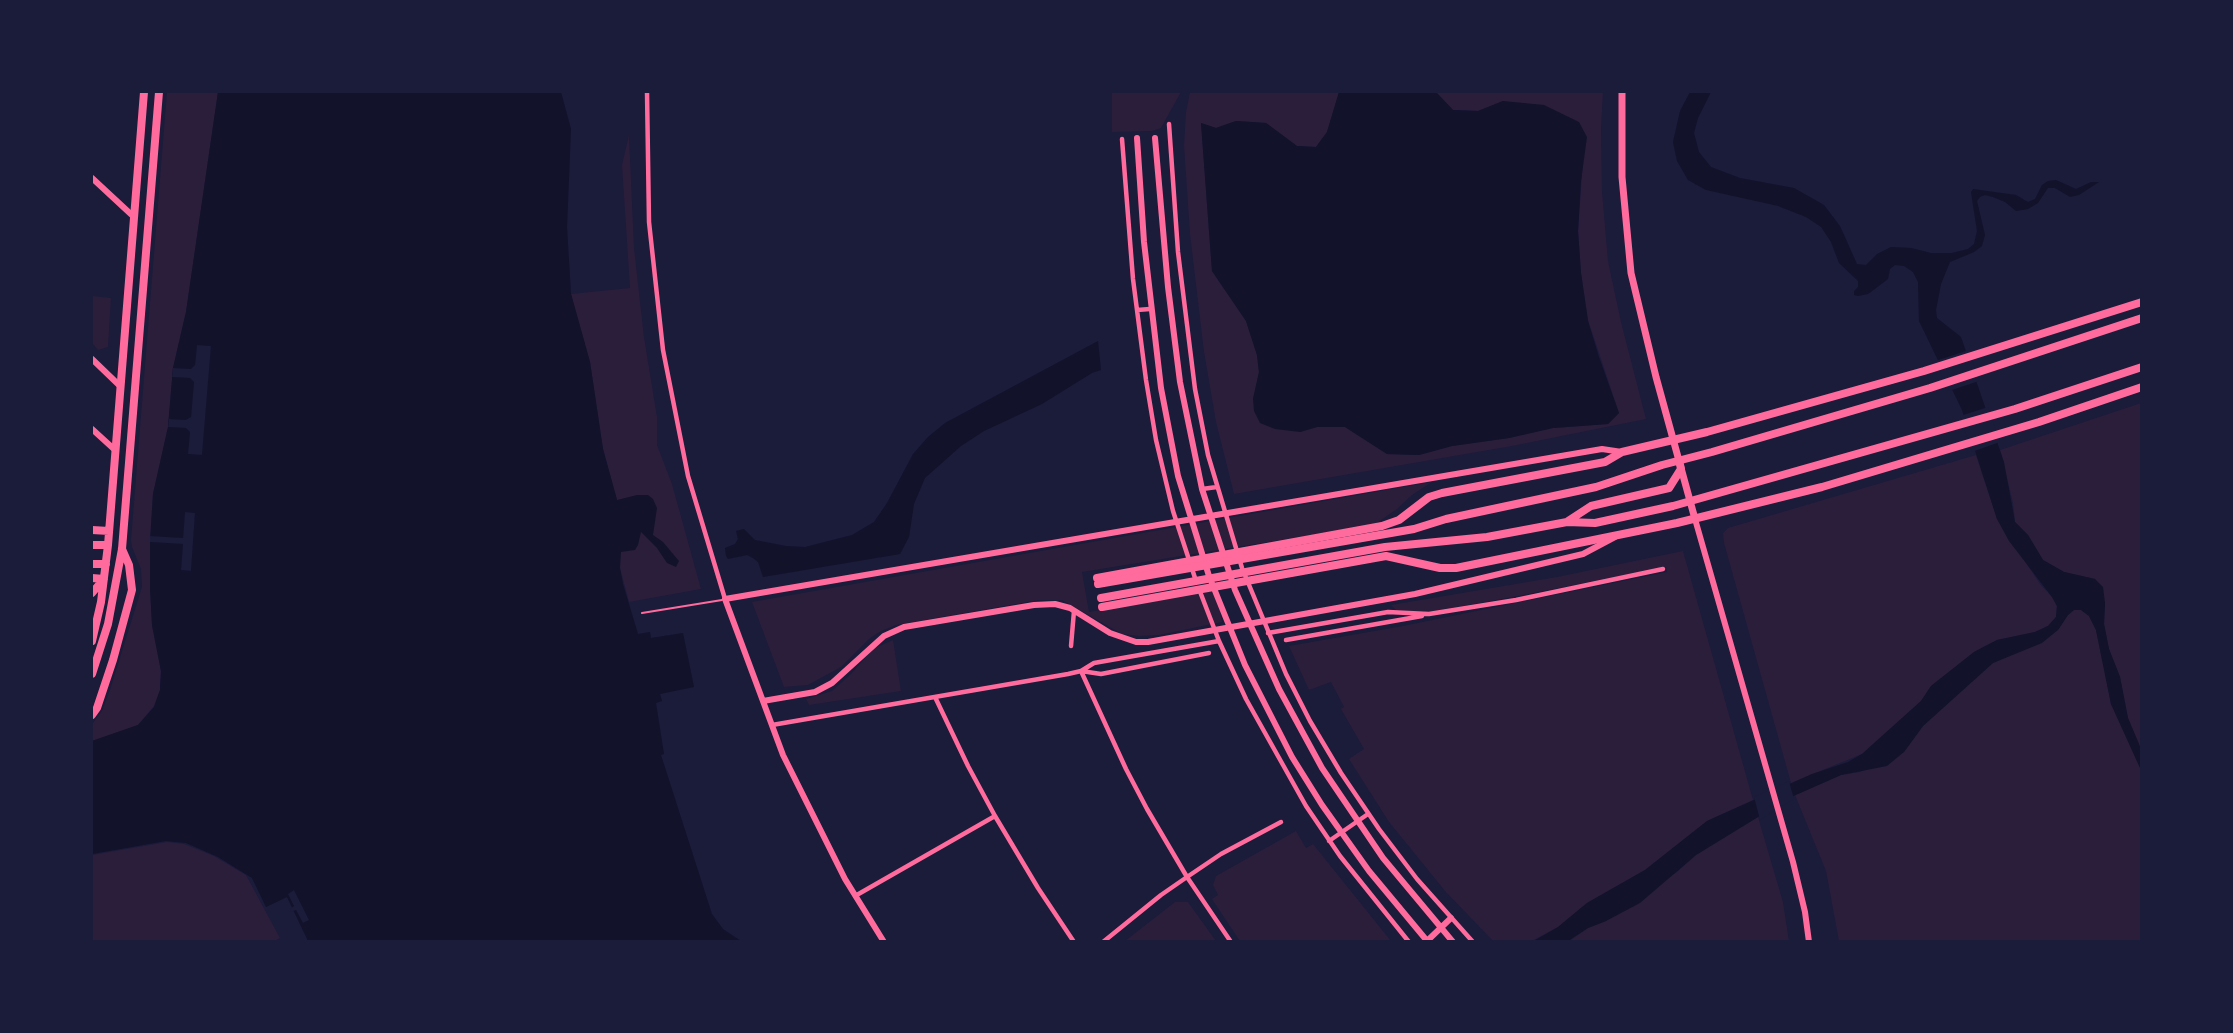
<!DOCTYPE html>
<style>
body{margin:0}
#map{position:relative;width:2233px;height:1033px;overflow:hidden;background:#1b1b3a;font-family:"Playfair Display",serif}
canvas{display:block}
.frame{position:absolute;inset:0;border:93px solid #1b1b3a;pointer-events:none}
</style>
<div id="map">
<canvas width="2233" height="1033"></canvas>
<div class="frame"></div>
</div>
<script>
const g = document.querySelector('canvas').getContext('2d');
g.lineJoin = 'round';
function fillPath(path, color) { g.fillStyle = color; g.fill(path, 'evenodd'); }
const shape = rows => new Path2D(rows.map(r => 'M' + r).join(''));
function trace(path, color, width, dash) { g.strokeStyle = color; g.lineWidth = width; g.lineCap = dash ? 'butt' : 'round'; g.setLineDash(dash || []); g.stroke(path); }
fillPath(shape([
 [167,92,218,92,186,312,173,368,168,427,153,494,150,542,150,587,152,625,161,671,160,690,154,706,138,725,92,741,92,724,102,711,110,690,142,587,141,569,132,547,131,540],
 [1112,92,1181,92,1161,128,1152,131,1112,132],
 [1190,92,1339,92,1327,132,1316,147,1297,146,1266,123,1236,121,1216,128,1201,123,1212,271,1246,321,1257,355,1259,372,1253,399,1300,432,1317,427,1345,427,1387,454,1419,455,1452,446,1509,438,1553,428,1608,424,1619,413,1588,320,1581,273,1578,231,1583,160,1503,101,1478,111,1453,110,1436,92,1603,92,1601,129,1602,191,1608,261,1621,322,1646,419,1512,446,1234,494,1216,422,1204,352,1190,234,1184,146,1186,112],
 [629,135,634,248,644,337,657,417,657,445,672,484,701,589,629,602,620,568,617,500,603,449,590,362,571,294,630,288,622,165],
 [92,296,111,298,108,347,98,350,92,343],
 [2141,403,2141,749,2128,718,2120,677,2109,649,2104,624,2105,603,2095,579,2064,572,2043,560,2028,535,2015,522,2013,503,2000,450],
 [1976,455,1997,519,2040,584,2052,597,2057,606,2056,617,2048,626,2035,632,1997,640,1974,652,1931,686,1921,701,1862,754,1791,783,1724,543,1723,533,1728,528],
 [1432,482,1412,495,1397,509,1374,525,1082,572,1089,612,1216,590,1222,622,1159,635,1139,636,1122,634,1062,600,1039,600,896,625,881,631,870,638,841,667,808,685,784,687,752,602],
 [1683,551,1753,800,1707,821,1645,870,1587,903,1558,927,1532,941,1493,941,1445,891,1389,822,1349,759,1364,749,1341,709,1344,707,1331,682,1309,690,1289,646,1403,626,1667,572,1666,567,1518,596,1429,612,1396,610,1391,605,1557,577],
 [2074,610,2081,610,2089,616,2096,630,2111,704,2141,770,2141,941,1839,941,1826,871,1795,795,1841,775,1860,772,1904,752,1923,726,1993,663,2017,652,2058,630,2068,615],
 [893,640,901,691,809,705,806,699,832,691,851,674,873,649],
 [1758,817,1783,902,1789,941,1568,942,1588,928,1606,921,1677,872,1696,855],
 [1296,831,1306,848,1313,844,1391,941,1240,941,1212,899,1218,895,1213,885,1216,876],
 [167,842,184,844,214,856,246,875,280,938,273,942,92,941,92,855],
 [1175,902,1188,902,1216,941,1125,941]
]), '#2a1e3b');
fillPath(shape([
 [218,92,561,92,571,129,567,227,571,294,590,362,603,449,617,500,637,495,648,495,653,499,657,508,653,535,663,542,679,561,676,567,667,563,657,548,641,532,638,545,635,550,621,552,620,568,623,584,638,634,650,632,651,638,683,633,694,687,660,694,662,701,656,703,664,754,661,755,712,914,723,929,741,941,308,941,287,897,266,907,252,878,218,857,186,843,166,841,92,854,92,741,138,725,154,707,160,690,161,671,152,625,150,587,150,542,153,494,168,427,173,368,186,312],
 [1339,92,1436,92,1453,110,1478,111,1503,101,1544,105,1579,122,1587,137,1581,181,1578,231,1581,273,1588,321,1599,357,1619,413,1608,424,1553,428,1509,438,1452,446,1419,455,1387,454,1345,427,1317,427,1300,432,1275,429,1260,423,1254,411,1253,399,1259,372,1257,355,1246,321,1212,271,1201,123,1216,128,1236,121,1266,123,1297,146,1316,147,1327,132],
 [1690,92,1711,92,1698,118,1694,133,1699,152,1711,167,1740,178,1794,188,1824,205,1840,226,1857,264,1866,265,1877,254,1891,247,1911,248,1931,253,1952,253,1968,249,1974,244,1977,231,1971,192,1973,189,2016,195,2028,202,2035,199,2042,185,2048,181,2056,180,2076,189,2091,182,2099,182,2079,195,2070,197,2055,188,2048,188,2038,203,2028,209,2016,211,2005,202,1993,197,1985,195,1980,197,1977,201,1985,235,1982,246,1974,252,1950,262,1941,284,1936,310,1937,318,1961,337,2004,462,2015,522,2028,535,2043,560,2064,572,2095,579,2103,587,2105,603,2104,624,2109,649,2120,677,2128,718,2141,749,2141,770,2111,704,2096,630,2089,616,2081,610,2074,610,2068,615,2058,630,2042,643,1993,663,1923,726,1904,752,1887,766,1841,775,1789,798,1696,855,1640,903,1606,921,1588,928,1568,941,1532,942,1558,927,1587,903,1645,870,1707,821,1812,774,1848,762,1862,754,1921,701,1931,686,1974,652,1997,640,2035,632,2048,626,2056,617,2057,606,2052,597,2009,541,1997,519,1962,410,1919,321,1918,282,1913,272,1904,266,1895,265,1890,269,1888,279,1868,294,1858,296,1854,295,1854,291,1858,287,1858,281,1839,263,1831,242,1821,227,1806,217,1778,206,1706,190,1688,180,1677,161,1673,142,1680,111],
 [1098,341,1101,370,1092,373,1042,404,984,431,961,446,925,478,914,504,909,537,900,554,763,577,758,562,753,558,747,555,728,559,726,556,725,548,735,544,738,539,736,531,744,529,755,540,786,546,805,547,852,535,874,522,887,503,913,454,928,437,945,423]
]), '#12122b');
fillPath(shape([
 [197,345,211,346,202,455,188,454,190,432,186,428,168,427,169,419,186,420,191,417,194,382,190,378,172,377,173,368,191,369,195,365],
 [1969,350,1979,381,1949,391,1935,361],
 [1988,407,2000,442,1972,452,1960,416],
 [185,512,195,513,191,571,181,570,183,544,150,542,150,536,183,538],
 [1789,781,1794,799,1760,820,1754,797],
 [294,890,309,920,303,923,296,910,291,912,290,909,294,906,288,894]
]), '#1b1b3a');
trace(shape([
 [642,613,722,600]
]), '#ff6b9d', 2);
trace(shape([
 [647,92,649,222,663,350,688,476,725,599],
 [1169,124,1178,252,1195,389,1208,455,1242,568,1286,674,1310,721,1341,773,1379,829,1417,879,1473,942],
 [1122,139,1133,279,1146,380,1156,440,1173,511,1196,581],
 [1137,310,1150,309],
 [1202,489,1217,487],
 [1199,589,1219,641,1246,699,1306,806,1340,856,1409,942],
 [1268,633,1388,612,1429,614,1516,600,1663,569],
 [1286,640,1422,616],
 [1071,646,1074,611],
 [1081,671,1126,769,1147,809,1187,877,1231,942],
 [1081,671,1101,674,1209,653],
 [935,697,968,766,995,816,1038,888,1074,942],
 [772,725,1068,674,1081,671,1094,663,1219,641],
 [1329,841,1368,814],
 [855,896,995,816],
 [1103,942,1161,895,1187,877,1221,854,1281,822]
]), '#ff6b9d', 4.5);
trace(shape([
 [1137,138,1144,242,1161,388,1178,476,1209,576,1245,665,1292,757,1322,805,1369,871,1428,942],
 [1155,138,1168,287,1180,382,1202,489,1235,590,1279,689,1322,768,1383,858,1453,942],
 [92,178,134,217],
 [92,359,120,386],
 [92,429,115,450],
 [1695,519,1793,862,1805,912,1809,942],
 [763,701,815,692,832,683,884,636,904,627,1034,605,1055,604,1070,608,1110,633,1136,642,1148,642,1415,594,1583,554,1615,537],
 [884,942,845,879,783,755,725,599,1602,449,1622,452],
 [1426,942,1451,918]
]), '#ff6b9d', 6);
trace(shape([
 [1622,92,1622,177,1631,273,1656,377,1695,519]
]), '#ff6b9d', 7);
trace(shape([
 [92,530,109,531],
 [92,545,108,545],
 [92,564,106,564],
 [92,578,104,579],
 [1097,578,1382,526,1399,520,1429,497,1442,493,1605,462,1622,452,1707,432,1924,371,2142,302],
 [92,593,103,580],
 [1102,607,1386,556,1440,568,1456,568,1677,523,1822,487,2039,422,2142,387],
 [92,641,101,602,108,545,144,92],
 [92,674,108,624,122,549,159,92],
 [92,715,97,708,113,660,132,590,129,565,122,549]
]), '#ff6b9d', 8);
trace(shape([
 [1568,521,1591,506,1669,488,1681,469,1679,460],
 [1098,584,1414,529,1446,519,1596,487,1662,465,1712,452,1930,388,2142,318],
 [1101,598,1385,547,1487,537,1567,522,1595,523,1673,506,2015,409,2142,367]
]), '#ff6b9d', 8);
</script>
